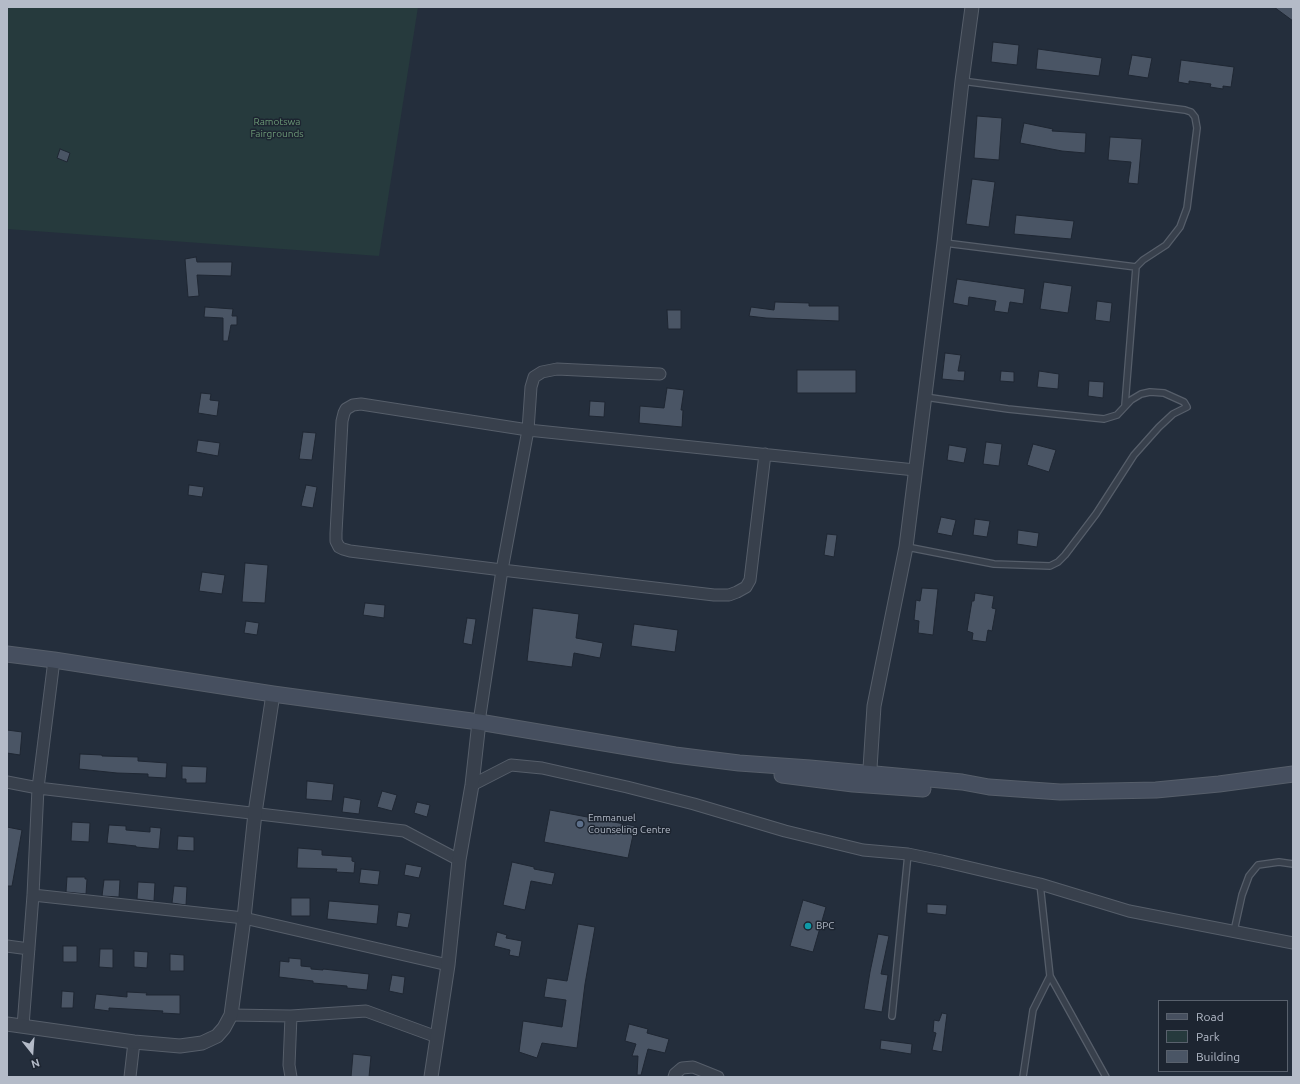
<!DOCTYPE html>
<style>
body{margin:0}
#map{position:relative;width:1300px;height:1084px;overflow:hidden;background:#242e3c;font-family:Ubuntu,sans-serif}
canvas{display:block}
.frame{position:absolute;inset:0;border:8px solid #b4bbc8;pointer-events:none}
.legend{position:absolute;left:1158px;top:1000px;width:130px;height:72px;box-sizing:border-box;background:#1d2531;border:1px solid #59616d;margin:0;padding:5px 7px;list-style:none;font-size:12px;color:#b4bbc8}
.legend li{display:flex;align-items:center;gap:8px;height:20px}
.legend b{width:20px;border:1px solid #59616d}
.north{position:absolute;left:12px;top:1032px;width:40px;height:40px;-webkit-text-stroke:3px #1d2531;paint-order:stroke;rotate:163deg;font-size:11px;font-weight:700;line-height:16px;text-align:center;color:#b4bbc8}
.north::after{content:'';display:block;margin:auto;width:14px;height:18px;background:#b4bbc8;clip-path:polygon(50% 0,100% 100%,50% 72%,0 100%)}
</style>
<div id="map">
<canvas width="1300" height="1084"></canvas>
<div class="frame"></div>
<ul class="legend">
<li><b style="height:5px;background:#464f5f"></b>Road</li>
<li><b style="height:11px;background:#263a3d"></b>Park</li>
<li><b style="height:11px;background:#4a5565"></b>Building</li>
</ul>
<div class="north">N</div>
</div>
<script>
const g = document.querySelector('canvas').getContext('2d');
g.lineJoin = 'round';
function fillPath(path, color) { g.fillStyle = color; g.fill(path, 'evenodd'); }
const shape = rows => new Path2D(rows.map(r => 'M' + r).join(''));
function trace(path, color, width, dash) { g.strokeStyle = color; g.lineWidth = width; g.lineCap = dash ? 'butt' : 'round'; g.setLineDash(dash || []); g.stroke(path); }
function write(font, color, halo, rows, align = 'center') {
  g.font = font + ' Ubuntu,sans-serif'; g.lineWidth = 3; g.setLineDash([]); g.textBaseline = 'middle'; g.strokeStyle = halo; g.fillStyle = color; for (const [text, x, y, turn = 0] of rows) {
    g.save(); g.translate(x, y); g.rotate((+turn || 0) * Math.PI / 180); g.textAlign = isNaN(turn) ? turn : align; if (halo) g.strokeText(text, 0, 0); g.fillText(text, 0, 0); g.restore();
  }
}
fillPath(shape([
 [7,7,418,7,379,256,7,229]
]), '#263a3d');
const building = shape([
 [1274,7,1293,7,1293,21,1274,7],
 [993,42,1019,45,1017,65,991,62,993,42],
 [1038,49,1102,58,1099,76,1036,69,1038,49],
 [1132,55,1152,58,1148,78,1128,75,1132,55],
 [1181,60,1234,67,1231,87,1223,86,1223,89,1210,87,1211,84,1189,81,1189,84,1178,82,1181,60],
 [977,116,1002,118,999,160,974,158,977,116],
 [1024,123,1053,129,1052,131,1086,133,1085,153,1062,151,1020,143,1024,123],
 [1110,137,1142,139,1138,184,1128,183,1131,162,1108,160,1110,137],
 [60,149,70,153,67,162,57,158,60,149],
 [972,179,995,182,989,227,966,224,972,179],
 [1016,215,1074,221,1071,239,1014,234,1016,215],
 [196,257,197,262,232,262,231,276,197,275,199,296,188,297,185,259,196,257],
 [957,279,1025,289,1023,304,1010,302,1008,313,994,311,996,301,969,297,968,306,953,303,957,279],
 [1044,282,1072,286,1068,313,1040,309,1044,282],
 [1097,301,1112,303,1110,322,1095,320,1097,301],
 [775,302,809,303,809,306,839,306,839,321,766,318,749,316,751,307,774,310,775,302],
 [205,307,233,309,232,316,237,316,237,325,231,325,228,341,223,341,223,318,204,317,205,307],
 [667,310,681,310,681,329,668,329,667,310],
 [945,353,961,355,958,371,965,371,964,381,942,379,945,353],
 [797,370,856,370,856,393,797,393,797,370],
 [1001,371,1014,372,1014,382,1000,381,1001,371],
 [1039,371,1059,374,1058,389,1037,387,1039,371],
 [1089,381,1104,382,1103,398,1088,396,1089,381],
 [667,388,684,390,681,410,683,410,682,427,639,423,640,406,664,408,667,388],
 [201,393,211,394,210,400,219,401,217,416,198,413,201,393],
 [590,401,605,402,604,417,589,416,590,401],
 [303,432,316,433,312,460,299,459,303,432],
 [198,440,220,443,218,456,196,452,198,440],
 [986,442,1002,444,999,466,983,464,986,442],
 [1033,444,1056,450,1049,472,1027,465,1033,444],
 [949,445,967,448,964,463,947,460,949,445],
 [189,485,204,487,202,497,188,495,189,485],
 [306,485,317,487,313,508,301,506,306,485],
 [941,517,956,520,952,536,937,533,941,517],
 [975,519,990,521,987,537,973,535,975,519],
 [1018,530,1039,533,1037,547,1017,544,1018,530],
 [827,534,837,535,834,557,824,555,827,534],
 [245,563,268,565,265,603,242,602,245,563],
 [202,572,225,575,222,594,199,591,202,572],
 [922,588,938,589,933,635,918,633,919,621,914,620,916,600,920,601,922,588],
 [975,593,994,596,992,608,996,609,992,631,988,630,986,642,972,640,973,633,967,631,972,601,974,601,975,593],
 [365,603,385,605,384,618,363,615,365,603],
 [533,608,579,614,576,638,603,643,600,658,574,653,572,667,527,661,533,608],
 [467,618,476,619,472,645,463,643,467,618],
 [246,621,259,623,257,635,244,633,246,621],
 [634,624,678,630,675,652,631,646,634,624],
 [7,730,22,732,20,755,7,753,7,730],
 [80,754,102,755,102,756,138,757,138,761,167,763,166,778,148,777,148,774,117,773,79,769,80,754],
 [182,766,207,767,206,783,186,783,186,779,182,779,182,766],
 [307,781,334,784,332,801,306,799,307,781],
 [382,791,397,795,392,811,377,807,382,791],
 [344,797,361,800,359,814,342,812,344,797],
 [417,802,430,805,427,817,414,813,417,802],
 [550,810,635,826,628,858,544,842,550,810],
 [72,822,90,823,89,842,71,841,72,822],
 [109,825,126,826,126,830,150,832,150,827,161,828,159,849,136,847,136,846,107,843,109,825],
 [7,827,22,830,12,886,7,886,7,827],
 [178,836,194,837,194,851,177,850,178,836],
 [298,848,322,850,322,855,352,857,352,861,355,862,354,873,336,872,337,869,297,868,298,848],
 [512,862,534,867,534,869,555,873,552,885,531,881,525,910,503,905,512,862],
 [406,864,422,867,419,878,404,875,406,864],
 [361,869,380,871,378,885,359,883,361,869],
 [67,877,85,877,85,879,87,879,86,894,66,892,67,877],
 [104,880,120,880,119,897,102,896,104,880],
 [138,882,155,883,154,901,137,899,138,882],
 [174,886,187,887,186,905,172,903,174,886],
 [291,898,310,898,310,916,291,916,291,898],
 [803,900,826,907,813,952,790,946,803,900],
 [329,901,379,905,377,924,327,919,329,901],
 [927,904,947,905,946,915,927,913,927,904],
 [398,912,411,914,408,928,396,926,398,912],
 [578,924,595,927,585,984,577,1048,542,1043,537,1058,519,1052,523,1021,562,1027,566,1000,544,997,547,978,567,981,578,924],
 [497,932,507,935,506,938,522,941,519,957,509,955,510,950,494,946,497,932],
 [878,934,889,936,881,974,888,975,882,1012,864,1009,870,972,878,934],
 [63,946,77,946,77,962,63,962,63,946],
 [100,949,113,949,113,968,99,967,100,949],
 [134,951,148,952,147,968,134,967,134,951],
 [170,954,184,955,184,971,170,971,170,954],
 [289,958,301,959,301,966,311,967,311,969,323,970,323,969,369,974,367,990,347,988,347,986,313,983,313,981,279,977,280,961,289,962,289,958],
 [392,975,405,977,403,994,389,991,392,975],
 [62,991,74,992,73,1008,61,1008,62,991],
 [127,992,147,993,146,995,180,995,180,1014,162,1013,163,1011,109,1008,109,1011,94,1009,96,994,127,997,127,992],
 [942,1013,947,1014,942,1052,932,1050,936,1033,933,1032,934,1020,939,1021,942,1013],
 [629,1024,648,1029,647,1033,669,1039,665,1053,648,1049,641,1075,637,1075,638,1056,632,1056,636,1044,625,1041,629,1024],
 [881,1040,912,1044,911,1054,880,1049,881,1040],
 [353,1054,371,1056,369,1077,351,1077,353,1054]
]);
fillPath(building, '#4a5565');
trace(building, '#1f2733', 1);
const service = shape([
 [945,243,1136,267,1143,260,1166,245,1180,227,1187,208,1197,128,1195,117,1191,112,1185,110,962,81],
 [1125,405,1136,267],
 [907,547,994,564,1050,566,1058,562,1065,555,1096,514,1134,455,1159,427,1173,414,1187,407,1184,402,1164,393,1150,392,1141,394,1131,400,1117,415,1104,419,1008,409,925,397],
 [1040,884,1050,976,1106,1077],
 [1234,931,1242,895,1249,876,1258,865,1279,862,1293,864],
 [892,1016,908,854],
 [1023,1077,1033,1010,1050,976]
]);
const minor = shape([
 [660,374,557,369,542,372,534,377,531,387,528,430,915,470],
 [479,722,502,570,528,430,361,404,353,405,346,409,344,413,342,421,336,533,336,541,339,547,343,549,350,551,502,570,714,595,729,595,737,592,746,587,750,580,765,454],
 [7,782,38,788,404,831,459,860],
 [472,785,511,765,542,768,627,787,694,804,785,831,863,850,908,854,942,861,1040,884,1129,911,1293,943],
 [33,895,244,918,448,965],
 [7,946,29,949],
 [231,1015,291,1016,366,1011,437,1037],
 [291,1016,289,1065,291,1077],
 [23,1026,33,895,38,788,54,660],
 [130,1077,134,1042],
 [674,1077,675,1074,682,1068,693,1067,718,1077]
]);
const tertiary = shape([
 [869,784,874,706,906,547,944,243,962,81,972,7],
 [7,1024,134,1042,180,1046,202,1043,217,1036,224,1028,231,1015,244,918,255,813,273,694],
 [431,1077,448,965,459,860,472,785,479,722]
]);
const secondary = shape([
 [7,654,54,660,273,694,479,722,675,755,739,763,810,768,962,782,989,787,1060,792,1156,790,1219,784,1293,774],
 [782,775,853,784,923,789]
]);
trace(service, '#565e6a', 8);
trace(minor, '#565e6a', 13);
trace(tertiary, '#565e6a', 15);
trace(secondary, '#565e6a', 17);
trace(service, '#38404c', 5.5);
trace(minor, '#38404c', 11);
trace(tertiary, '#38404c', 13);
trace(secondary, '#464f5f', 15);
for (const [x, y, r, color] of [
 [580,824,4,"#5c6f8a"],
 [808,926,4,"#0f9aa8"]
]) { const dot = new Path2D(); dot.arc(x, y, r, 0, 2 * Math.PI); g.fillStyle = color; g.fill(dot); trace(dot, '#1d2531', 1.5); }
write('10px', '#6c9876', '#1d2531', [
 ["Ramotswa",277,122],
 ["Fairgrounds",277,134]
]);
write('10px', '#b4bbc8', '#1d2531', [
 ["Emmanuel",588,818],
 ["Counseling Centre",588,830],
 ["BPC",816,926]
], 'left');
</script>
